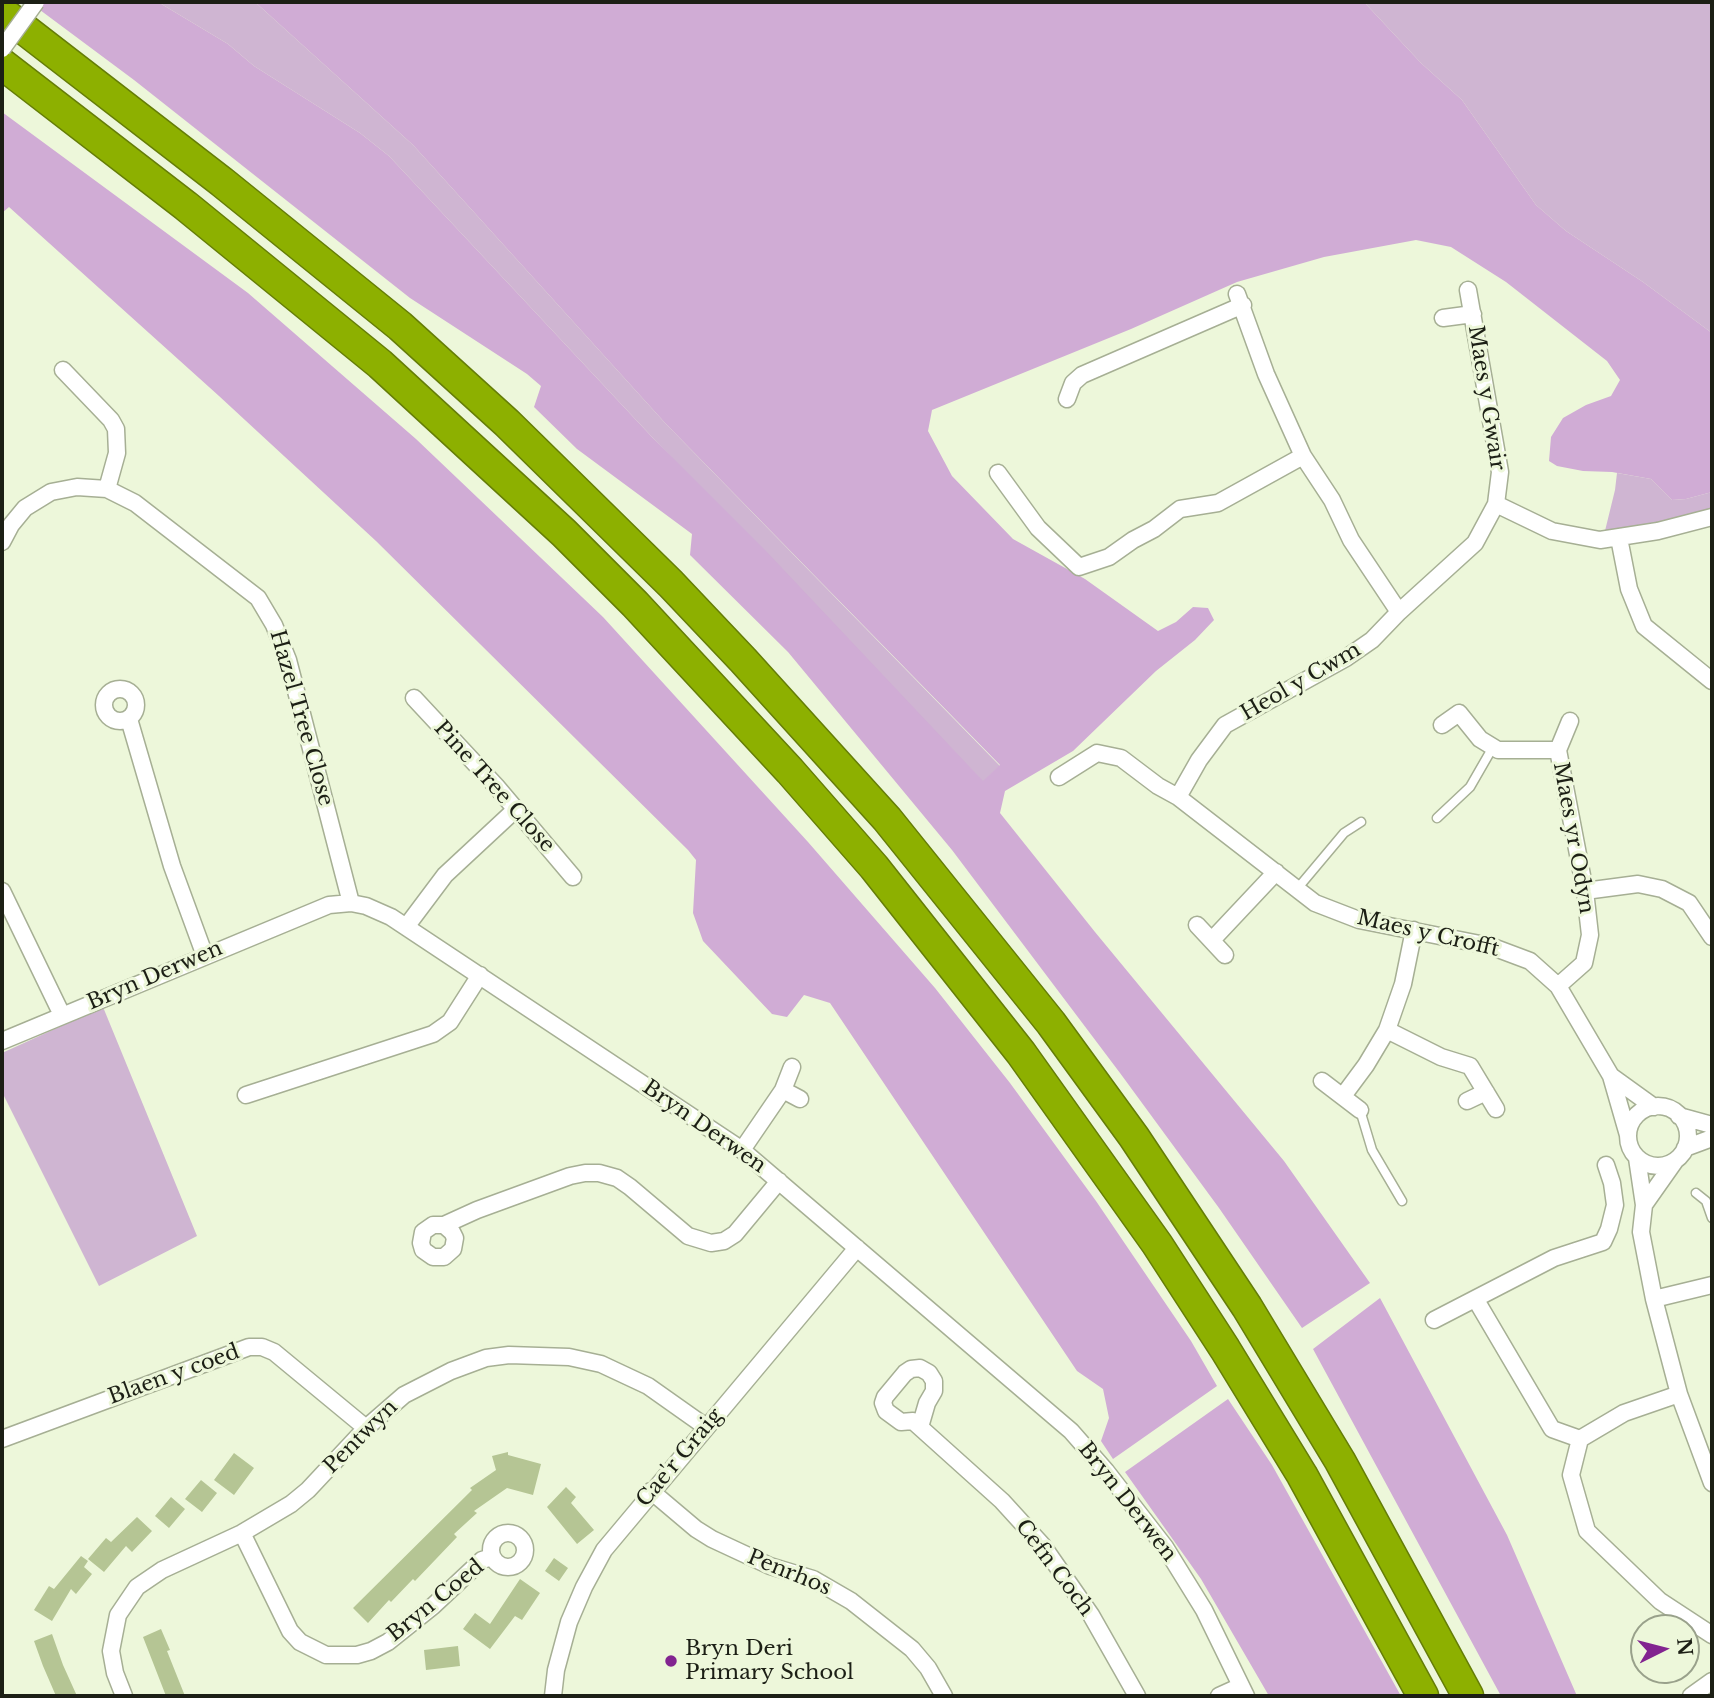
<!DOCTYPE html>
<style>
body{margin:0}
#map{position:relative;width:1714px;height:1698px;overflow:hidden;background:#edf7da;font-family:"Libre Baskerville",serif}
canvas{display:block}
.frame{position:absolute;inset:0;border:4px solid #1c1f15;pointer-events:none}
.north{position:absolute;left:1630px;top:1614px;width:70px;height:70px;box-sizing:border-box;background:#edf7da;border:2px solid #99a18b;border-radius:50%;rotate:84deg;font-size:19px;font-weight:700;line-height:28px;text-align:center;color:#1c1f15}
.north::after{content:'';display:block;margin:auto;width:24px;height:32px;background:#822490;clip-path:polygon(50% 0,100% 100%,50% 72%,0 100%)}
</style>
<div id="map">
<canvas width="1714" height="1698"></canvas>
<div class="frame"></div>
<div class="north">N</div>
</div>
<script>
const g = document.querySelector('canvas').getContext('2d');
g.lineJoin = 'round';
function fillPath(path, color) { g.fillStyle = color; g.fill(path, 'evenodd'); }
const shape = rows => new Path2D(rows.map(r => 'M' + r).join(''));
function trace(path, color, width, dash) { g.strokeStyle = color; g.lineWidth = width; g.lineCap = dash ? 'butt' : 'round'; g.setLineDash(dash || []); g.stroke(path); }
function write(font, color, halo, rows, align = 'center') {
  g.font = font + ' "Libre Baskerville",serif'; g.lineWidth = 6; g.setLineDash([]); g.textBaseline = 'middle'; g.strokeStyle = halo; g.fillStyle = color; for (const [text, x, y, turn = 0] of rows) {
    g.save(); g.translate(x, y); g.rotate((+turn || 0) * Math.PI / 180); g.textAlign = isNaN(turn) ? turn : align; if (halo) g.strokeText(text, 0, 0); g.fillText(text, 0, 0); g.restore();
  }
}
fillPath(shape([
 [158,2,255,2,413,145,666,424,1000,766,983,782,653,438,389,156,360,133,254,66,228,44],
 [1364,2,1712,2,1712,333,1643,282,1566,231,1536,205,1462,100,1421,63],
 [1617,473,1651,479,1672,500,1686,499,1712,492,1712,517,1603,539,1615,490],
 [103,1007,197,1236,99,1286,2,1092,2,1053]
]), '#cfb5d2');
fillPath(shape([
 [44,2,158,2,228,44,254,66,360,133,389,156,653,438,766,551,983,781,1000,765,666,424,413,145,255,2,1364,2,1421,63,1462,100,1536,205,1566,231,1643,282,1712,333,1712,492,1686,499,1672,500,1651,479,1612,472,1583,471,1557,466,1549,461,1551,437,1563,418,1586,405,1611,396,1620,380,1607,361,1506,282,1451,247,1416,240,1324,257,1237,282,1131,329,932,410,928,431,952,476,1013,539,1085,579,1158,631,1176,622,1193,607,1208,608,1214,620,1195,640,1156,671,1073,751,1005,791,1000,813,1095,932,1284,1161,1370,1283,1302,1328,1219,1208,1120,1073,952,850,788,652,690,555,692,534,577,449,534,407,541,386,527,374,410,298,134,80,40,10],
 [2,112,248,293,416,439,603,617,808,842,935,988,1010,1083,1096,1201,1191,1341,1217,1386,1113,1459,1101,1441,1109,1418,1103,1389,1077,1371,830,1003,804,995,787,1017,772,1014,703,941,693,913,696,860,688,850,376,541,219,396,9,207,2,213],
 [1380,1298,1507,1535,1577,1696,1501,1696,1313,1349],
 [1228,1399,1272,1465,1401,1696,1269,1696,1201,1579,1125,1472]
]), '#d0acd5');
fillPath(shape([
 [508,1452,508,1455,541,1464,533,1495,507,1488,474,1511,477,1513,454,1534,457,1537,415,1581,413,1579,391,1602,389,1600,368,1623,353,1608,472,1490,470,1488,496,1470,492,1456],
 [234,1453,254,1468,234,1495,214,1480],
 [201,1480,217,1493,202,1512,185,1499],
 [566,1487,576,1497,571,1503,594,1530,577,1544,547,1507],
 [171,1497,185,1509,169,1528,155,1516],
 [137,1517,152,1531,132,1552,126,1546,104,1572,88,1559,106,1538,111,1542],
 [81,1556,88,1561,84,1567,92,1574,76,1594,71,1589,52,1621,34,1610,49,1586,54,1589],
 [554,1558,568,1568,559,1581,545,1571],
 [520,1579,540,1593,522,1620,515,1616,490,1649,463,1629,475,1613,490,1624],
 [161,1629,170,1650,167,1651,185,1696,166,1696,143,1637],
 [52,1634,63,1665,77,1696,56,1696,43,1666,34,1641],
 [458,1646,460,1666,426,1670,424,1650]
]), '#b5c594');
const lane = shape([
 [1437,818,1470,787,1493,747],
 [1297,889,1344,833,1361,822],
 [1360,1110,1372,1150,1402,1201],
 [1696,1193,1706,1201,1712,1218]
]);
const street = shape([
 [1443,318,1473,314],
 [63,370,111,420,116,429,117,453,107,489],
 [1067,399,1073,383,1082,375,1243,305],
 [998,473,1038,528,1079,567,1109,557,1133,540,1154,529,1180,509,1218,503,1303,456],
 [1496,504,1552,531,1600,540,1658,531,1712,517],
 [1619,538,1629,589,1644,626,1712,681],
 [2,542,11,525,25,508,51,492,77,487,107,489,135,503,258,598,274,625,288,660,351,903],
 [1399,612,1475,543,1496,504,1500,472,1468,290],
 '104 705a16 16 0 1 1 32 0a16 16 0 1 1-32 0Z',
 [414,698,496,786,573,877],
 [129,719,172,866,205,956],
 [1442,725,1459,713,1480,739,1498,750,1558,750],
 [1059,777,1097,753,1121,758,1158,786,1178,797,1199,760,1225,725,1346,658,1372,640,1399,612,1351,540,1332,500,1303,456,1266,374,1237,294],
 [1178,797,1315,903,1359,920,1490,946,1530,961,1558,986,1611,1076,1628,1135],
 [2,891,62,1015],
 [1585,891,1638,884,1662,889,1689,903,1712,937],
 [1197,925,1225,955],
 [406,927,445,875,516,809],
 [1212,940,1276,872],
 [1558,986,1584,963,1590,935,1585,891,1558,750,1570,721],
 [1387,1030,1441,1057,1470,1066,1496,1109],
 [2,1041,329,905,351,903,366,906,391,917,742,1150,1071,1431,1106,1471,1165,1547,1204,1610,1246,1696],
 [1611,1076,1654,1107],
 [1322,1081,1360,1110],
 [783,1090,800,1099],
 [246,1095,433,1034,450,1022,480,975],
 [1343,1096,1366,1065,1387,1030,1403,984,1414,930],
 [1467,1101,1486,1092],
 '1628 1136a30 30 0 1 1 60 0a30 30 0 1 1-60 0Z',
 [1679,1116,1712,1125],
 [1685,1148,1712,1138],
 [742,1150,783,1090,792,1067],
 [1637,1158,1644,1205,1641,1232,1654,1299,1679,1394,1712,1483],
 [1644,1205,1675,1161],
 [444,1225,452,1232,455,1238,453,1249,444,1257,433,1257,423,1250,421,1243,423,1232,433,1225,444,1225,477,1210,570,1176,585,1173,599,1173,617,1178,630,1187,688,1236,711,1243,724,1241,735,1234,779,1181],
 [1654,1299,1712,1285],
 [1476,1300,1552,1429,1580,1439],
 [1434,1320,1554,1258,1603,1242,1609,1229,1615,1205,1612,1183,1606,1165],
 [1679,1394,1624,1413,1580,1439,1571,1475,1587,1531,1660,1601,1712,1635],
 [920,1427,927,1403,934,1391,934,1381,929,1373,920,1368,911,1369,905,1373,885,1397,883,1403,886,1411,901,1422,913,1421,1002,1501,1043,1546,1091,1615,1137,1696],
 [2,1439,249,1347,262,1347,274,1352,366,1428],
 [651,1491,696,1529,712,1539,770,1566,813,1579,851,1601,912,1649,928,1668,944,1696],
 '491 1550a17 17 0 1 1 34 0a17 17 0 1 1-34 0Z',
 [242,1533,290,1631,300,1642,326,1655,357,1655,371,1651,388,1642,433,1606,482,1560,492,1557],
 [124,1696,115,1673,111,1651,118,1615,137,1587,162,1570,242,1533,291,1504,308,1490,366,1428,404,1395,451,1371,486,1358,509,1355,569,1357,601,1364,648,1386,706,1427],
 [553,1696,556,1670,569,1622,584,1587,604,1550,857,1248],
 [1219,1696,1241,1686],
 [1691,1696,1712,1681]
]);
const highway = shape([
 [2,12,222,182,400,326,507,423,671,584,743,660,887,819,1051,1023,1134,1137,1247,1307,1340,1461,1468,1696],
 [2,64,186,206,380,364,466,443,564,533,635,604,790,771,874,867,1021,1053,1157,1244,1225,1349,1302,1475,1423,1696]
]);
trace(lane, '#a6af94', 11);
trace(street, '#a6af94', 19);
trace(highway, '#657d07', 33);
trace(lane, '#fff', 8);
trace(street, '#fff', 16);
trace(highway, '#8db000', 30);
const streetBridge = shape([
 [2,49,36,2]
]);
trace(streetBridge, '#a6af94', 19, []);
trace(streetBridge, '#fff', 16);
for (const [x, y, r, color] of [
 [671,1661,7,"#822490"]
]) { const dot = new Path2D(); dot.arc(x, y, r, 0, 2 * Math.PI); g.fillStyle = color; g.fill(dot); trace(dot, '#edf7da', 2.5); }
write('21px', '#1c1f15', '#edf7da', [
 ["Maes y Gwair",1486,398,81],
 ["Heol y Cwm",1301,682,-30],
 ["Hazel Tree Close",301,718,74],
 ["Pine Tree Close",494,787,48],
 ["Maes yr Odyn",1573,838,80],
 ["Maes y Crofft",1428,934,13],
 ["Bryn Derwen",155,976,-23],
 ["Bryn Derwen",704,1127,35],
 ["Blaen y coed",174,1375,-20],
 ["Pentwyn",361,1437,-45],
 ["Cae'r Graig",680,1458,-50],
 ["Bryn Derwen",1127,1502,52],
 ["Cefn Coch",1054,1568,53],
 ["Penrhos",789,1573,22],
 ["Bryn Coed",436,1601,-39]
]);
write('21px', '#1c1f15', '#edf7da', [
 ["Bryn Deri",685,1649],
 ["Primary School",685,1673]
], 'left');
</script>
